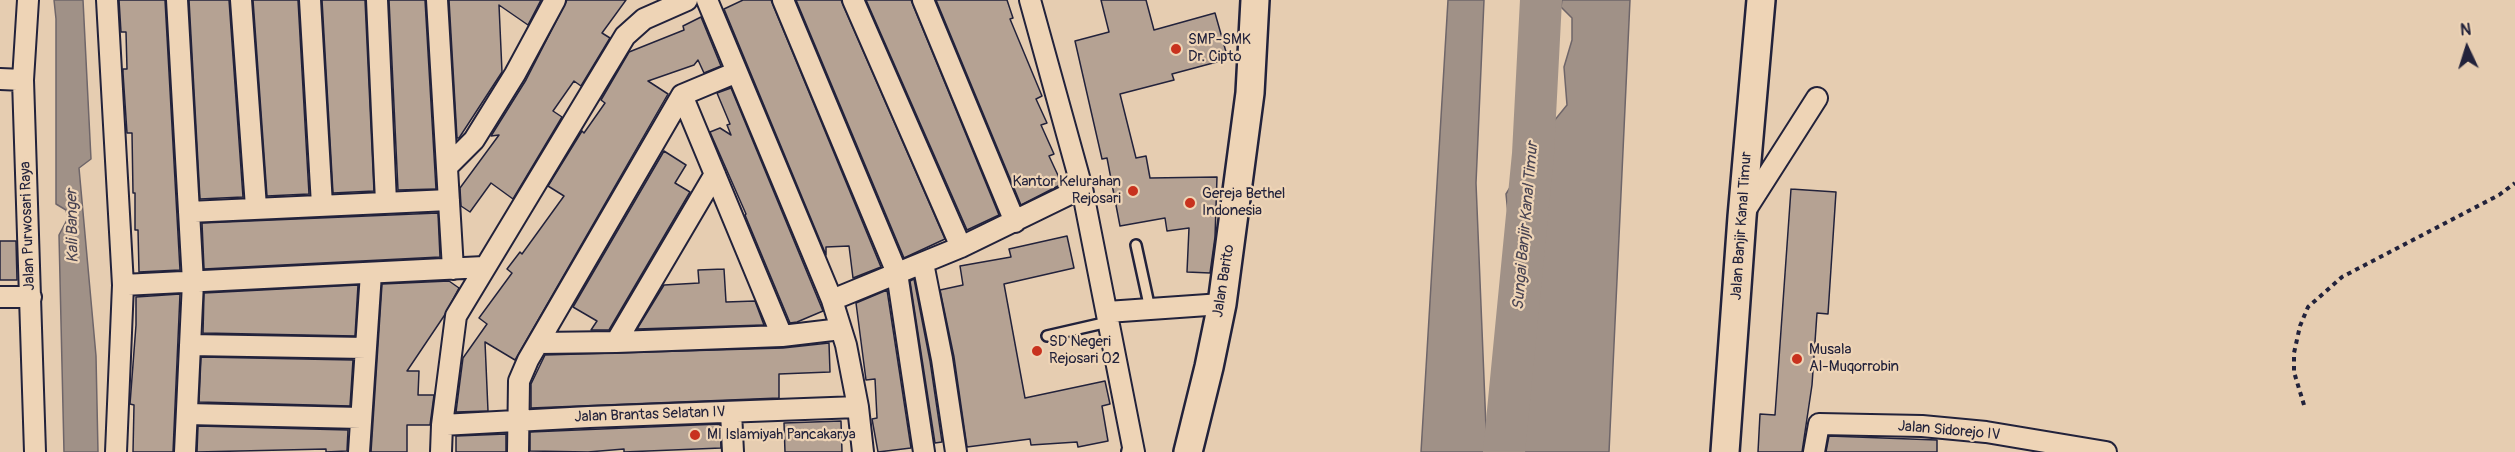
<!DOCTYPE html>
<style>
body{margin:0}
#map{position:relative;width:2515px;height:452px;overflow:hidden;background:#e6cdb1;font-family:Pangolin,sans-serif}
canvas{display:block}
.north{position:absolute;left:2437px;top:18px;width:60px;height:60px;-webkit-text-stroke:4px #eed4b6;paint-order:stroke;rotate:356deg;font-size:16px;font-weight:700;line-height:24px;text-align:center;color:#22223b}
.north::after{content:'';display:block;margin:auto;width:21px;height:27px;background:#22223b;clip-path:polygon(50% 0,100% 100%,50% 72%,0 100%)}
</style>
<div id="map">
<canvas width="2515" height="452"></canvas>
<div class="north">N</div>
</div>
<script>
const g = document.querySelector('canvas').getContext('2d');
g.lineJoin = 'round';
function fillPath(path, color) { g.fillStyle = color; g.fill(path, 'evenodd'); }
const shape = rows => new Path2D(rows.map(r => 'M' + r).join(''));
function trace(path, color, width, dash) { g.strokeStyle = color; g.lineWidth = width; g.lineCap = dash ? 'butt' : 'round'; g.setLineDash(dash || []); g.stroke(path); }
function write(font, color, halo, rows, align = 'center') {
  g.font = font + ' Pangolin,sans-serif'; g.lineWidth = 4.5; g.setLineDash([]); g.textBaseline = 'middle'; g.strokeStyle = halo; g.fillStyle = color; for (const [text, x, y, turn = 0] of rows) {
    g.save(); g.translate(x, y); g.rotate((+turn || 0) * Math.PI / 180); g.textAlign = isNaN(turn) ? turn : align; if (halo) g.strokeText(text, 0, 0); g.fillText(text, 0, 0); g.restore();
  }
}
const water = shape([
 [54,0,83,0,91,159,79,168,96,356,98,452,64,452,59,235,68,218,66,210,56,204,56,19,54,0],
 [1448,0,1484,0,1476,183,1487,452,1421,452,1448,0],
 [1562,0,1630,0,1609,452,1508,452,1501,407,1505,367,1525,327,1527,305,1510,234,1506,194,1541,137,1567,105,1564,67,1572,40,1572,18,1561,7,1562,0]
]);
fillPath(water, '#a09187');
trace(water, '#6e6569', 1.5);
trace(shape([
 [1504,452,1533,154,1541,0]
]), '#a09187', 42);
const building = shape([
 [119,0,165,0,180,270,139,272,138,230,135,230,135,193,133,193,132,133,127,133,123,73,123,69,127,69,126,32,121,32,119,0],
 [189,0,229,0,243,197,200,199,189,0],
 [253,0,298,0,309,194,267,196,253,0],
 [322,0,365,0,374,191,333,193,322,0],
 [389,0,425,0,436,189,398,190,389,0],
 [449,0,541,0,528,25,499,5,502,72,459,138,457,138,449,0],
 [567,0,626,0,602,33,610,38,581,86,574,81,553,111,562,117,513,199,491,183,470,212,461,206,460,188,499,135,491,136,526,80,567,0],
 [743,0,771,0,881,267,853,278,849,246,826,247,826,255,724,9,743,0],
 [796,0,841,0,945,239,904,258,796,0],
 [866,0,911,0,999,215,967,230,866,0],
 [936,0,1007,0,1013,18,1010,19,1042,96,1036,99,1047,123,1041,125,1054,154,1049,156,1062,184,1021,205,936,0],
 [1101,0,1146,0,1154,30,1215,13,1228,59,1172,74,1174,80,1120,94,1136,158,1146,156,1150,178,1217,177,1215,237,1210,273,1187,272,1189,228,1167,231,1165,218,1120,226,1107,158,1102,159,1075,41,1109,32,1101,0],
 [701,17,721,66,704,73,698,60,694,65,648,81,668,94,515,360,485,342,488,411,456,412,463,358,487,324,479,318,512,273,507,269,520,252,522,254,564,196,548,186,582,131,584,133,605,103,601,100,629,52,684,30,683,26,701,17],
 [731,88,823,311,797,322,790,323,745,215,746,214,710,132,720,128,731,135,727,125,730,124,717,93,731,88],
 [664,151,686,165,675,183,690,192,609,330,591,330,597,321,573,307,664,151],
 [1791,189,1836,192,1828,314,1817,313,1812,385,1802,452,1758,452,1760,414,1775,415,1791,189],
 [438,213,440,257,204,269,202,223,438,213],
 [1067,236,1074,268,1004,284,1025,398,1105,381,1110,404,1102,406,1108,441,1078,447,1077,442,1031,445,1030,439,967,447,954,357,940,290,963,285,960,266,1011,257,1009,249,1067,236],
 [0,241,16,241,17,280,0,280,0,241],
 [724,269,726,302,755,301,764,325,637,329,664,285,699,283,698,270,724,269],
 [914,279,930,361,942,442,935,443,910,281,914,279],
 [449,281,459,288,444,316,407,371,419,371,418,395,434,395,430,425,407,425,407,452,371,452,382,284,449,281],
 [358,285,355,336,203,333,204,293,358,285],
 [887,290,911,448,878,452,872,419,877,418,875,379,866,380,856,303,887,290],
 [180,294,173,452,133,452,134,405,130,404,136,325,136,297,180,294],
 [829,343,830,372,779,374,779,398,531,408,531,384,545,355,783,348,829,343],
 [201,357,353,360,350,406,199,402,201,357],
 [841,421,842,452,785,452,784,423,841,421],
 [720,424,721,448,624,452,624,449,588,452,530,451,530,432,720,424],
 [198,426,348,430,347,451,326,452,326,449,197,452,198,426],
 [506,434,506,452,456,452,456,436,506,434],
 [1829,436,1937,440,1937,452,1826,452,1829,436]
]);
fillPath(building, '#b5a293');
trace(building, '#22223b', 1.5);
const lane = shape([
 [1136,245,1150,309],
 [1047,336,1108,322]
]);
const street = shape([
 [28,0,23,80,35,452],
 [107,0,123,285,116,452],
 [177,0,193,282,185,452],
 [241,0,256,207],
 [310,0,322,205],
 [377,0,386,202],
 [437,0,453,269],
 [707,0,832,300,846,345,858,407,863,452],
 [783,0,897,273,924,452],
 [853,0,961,247],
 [923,0,1015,222],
 [1030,0,1082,188,1134,452,1132,452],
 [0,79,23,80],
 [682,95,782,336],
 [447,167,474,140,515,74,555,0],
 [715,174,616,342,782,336,841,329],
 [189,212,449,200],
 [1743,214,1817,98],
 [923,263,942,359,956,452],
 [123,285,484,267],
 [0,297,31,297],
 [832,300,961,247,1082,188],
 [1107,312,1222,304],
 [539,343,616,342],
 [190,345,366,348],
 [731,412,733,452],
 [187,414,361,418],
 [442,425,589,417,858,407],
 [359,452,371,273],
 [441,452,442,425,456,316,625,36,644,19,687,0],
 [518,452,519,381,528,360,682,95,737,72],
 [1814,452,1819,424,1922,426,1986,432,2106,452]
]);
const secondary = shape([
 [1188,452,1209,367,1222,304,1250,93,1255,0],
 [1725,452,1742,217,1761,0]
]);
trace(lane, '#22223b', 14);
trace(street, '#22223b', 24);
trace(secondary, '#22223b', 32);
trace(shape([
 [2304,405,2294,372,2294,353,2300,326,2308,307,2342,277,2499,195,2515,183]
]), '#22223b', 4, [4.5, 4.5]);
trace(lane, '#eed4b6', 9);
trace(street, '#eed4b6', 20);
trace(secondary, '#eed4b6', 27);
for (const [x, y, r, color] of [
 [1176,49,6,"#c8321e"],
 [1133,191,6,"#c8321e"],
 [1190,203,6,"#c8321e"],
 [1037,351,6,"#c8321e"],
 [1797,359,6,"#c8321e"],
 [695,435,6,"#c8321e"]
]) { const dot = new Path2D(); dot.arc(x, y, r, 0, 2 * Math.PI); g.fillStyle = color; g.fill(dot); trace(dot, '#eed4b6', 2); }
write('15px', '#22223b', '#eed4b6', [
 ["SMP-SMK",1188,40],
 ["Dr. Cipto",1188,57],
 ["Kantor Kelurahan",1121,182,"right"],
 ["Rejosari",1121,199,"right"],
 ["Gereja Bethel",1202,194],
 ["Indonesia",1202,211],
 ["SD Negeri",1049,342],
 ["Rejosari 02",1049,359],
 ["Musala",1809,350],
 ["Al-Muqorrobin",1809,367],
 ["MI Islamiyah Pancakarya",707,435]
], 'left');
write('15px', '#22223b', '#eed4b6', [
 ["Jalan Purwosari Raya",28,226,-92],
 ["Jalan Banjir Kanal Timur",1742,226,-86],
 ["Jalan Barito",1224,281,-81],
 ["Jalan Brantas Selatan IV",650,415,-2],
 ["Jalan Sidorejo IV",1949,431,5]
]);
write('italic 16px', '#484352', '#eed4b6', [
 ["Kali Banger",73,226,-91],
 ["Sungai Banjir Kanal Timur",1526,226,-85]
]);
</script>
